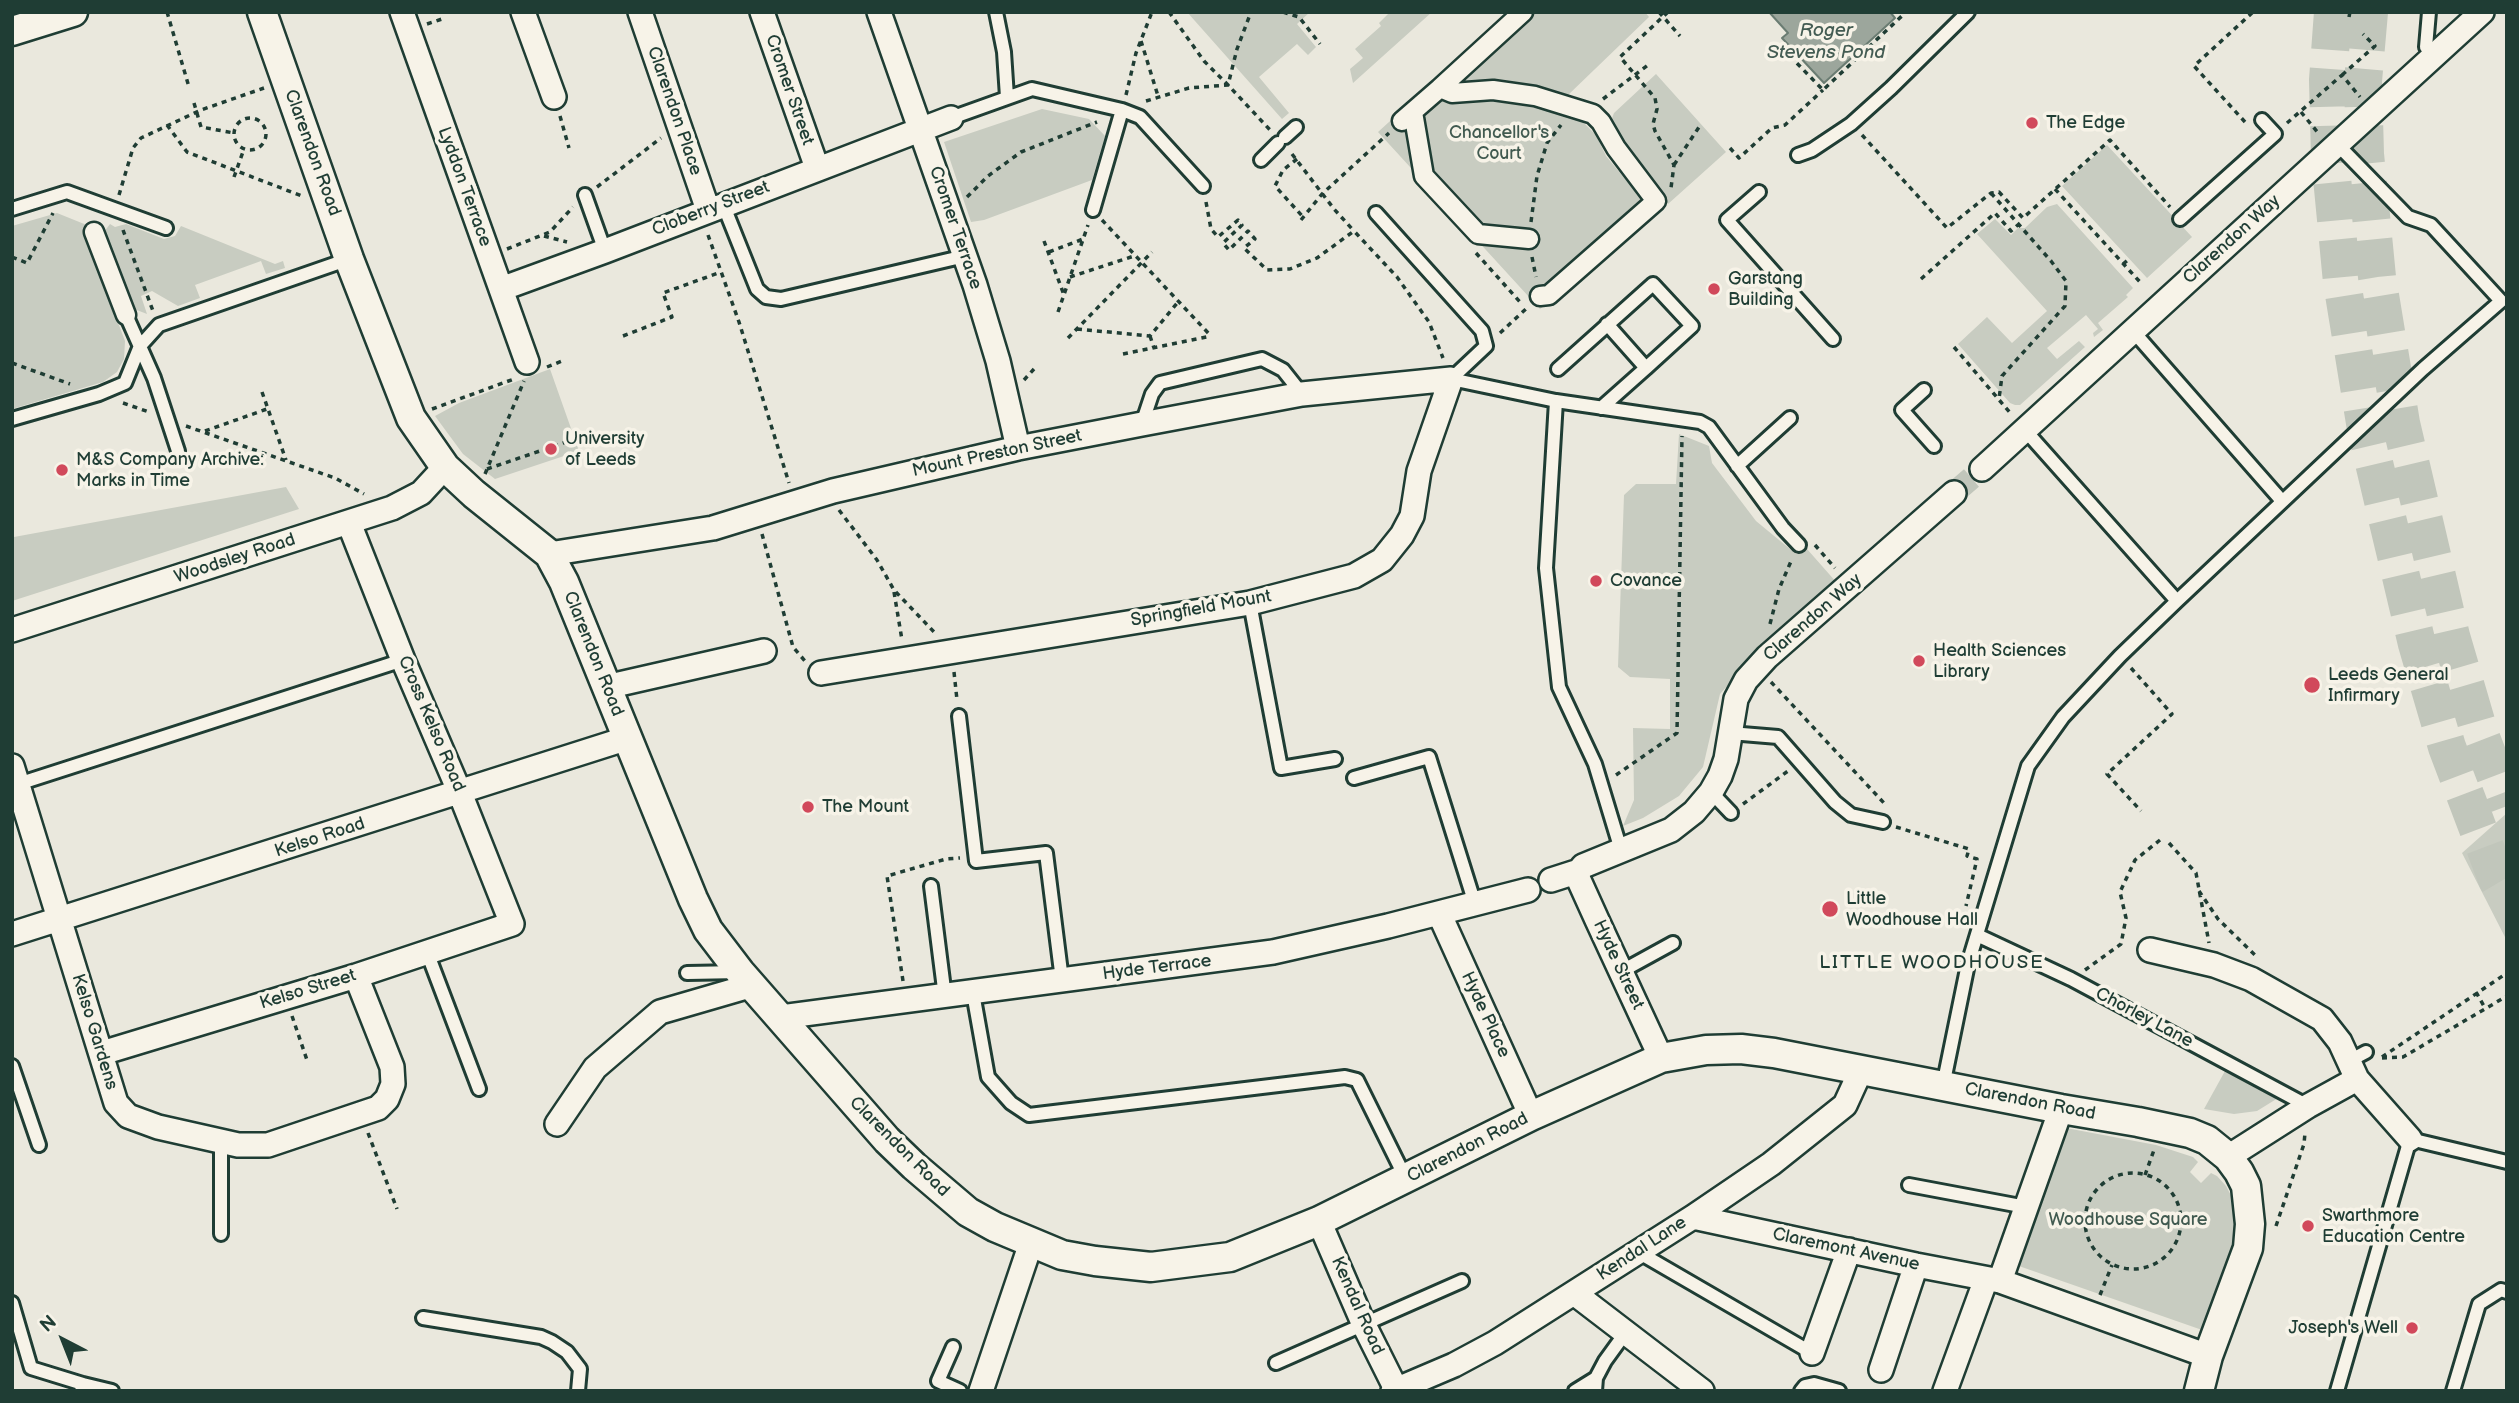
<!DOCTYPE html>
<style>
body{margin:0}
#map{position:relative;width:2519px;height:1403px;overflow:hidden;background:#eae8dd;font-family:"Balsamiq Sans",sans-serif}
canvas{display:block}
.frame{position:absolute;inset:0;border:14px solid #1f3d34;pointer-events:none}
.north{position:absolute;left:28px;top:1305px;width:70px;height:70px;-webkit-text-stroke:5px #f7f3e8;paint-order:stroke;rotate:318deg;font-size:19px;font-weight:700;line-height:28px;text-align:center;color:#1f3d34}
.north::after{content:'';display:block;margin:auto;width:24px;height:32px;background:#1f3d34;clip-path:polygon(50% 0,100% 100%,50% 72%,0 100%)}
</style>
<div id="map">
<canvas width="2519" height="1403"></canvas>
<div class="frame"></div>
<div class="north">N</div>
</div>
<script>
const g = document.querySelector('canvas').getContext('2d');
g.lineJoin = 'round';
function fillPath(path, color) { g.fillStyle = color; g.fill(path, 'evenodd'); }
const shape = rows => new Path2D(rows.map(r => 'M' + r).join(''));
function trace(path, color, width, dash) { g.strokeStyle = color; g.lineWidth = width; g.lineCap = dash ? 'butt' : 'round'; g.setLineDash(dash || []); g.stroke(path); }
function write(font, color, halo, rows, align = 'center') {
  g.font = font + ' "Balsamiq Sans",sans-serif'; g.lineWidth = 7; g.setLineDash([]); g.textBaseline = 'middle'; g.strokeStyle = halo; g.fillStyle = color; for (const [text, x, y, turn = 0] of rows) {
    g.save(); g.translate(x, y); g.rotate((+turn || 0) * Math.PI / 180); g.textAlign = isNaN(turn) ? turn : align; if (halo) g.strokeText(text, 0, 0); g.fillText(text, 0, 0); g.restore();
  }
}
fillPath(shape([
 [1187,12,1310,12,1297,24,1316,47,1308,55,1297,44,1259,77,1289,113,1282,119],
 [1390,12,1432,12,1353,83,1350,69,1363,58,1355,49,1381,26,1379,23],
 [1510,12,1645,12,1649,17,1567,96,1584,123,1596,135,1606,156,1650,209,1540,309,1378,132],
 [1656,74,1726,152,1668,204,1614,131,1611,121,1614,113],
 [1042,109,1089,119,1105,136,1092,180,984,220,971,222,944,142],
 [2107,145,2192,237,2147,278,2062,186],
 [2057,204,2133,288,2126,295,2128,297,2098,323,2103,330,2094,337,2093,333,2098,329,2086,315,2047,348,2057,359,2079,341,2085,347,2020,405,2015,405,2010,403,1958,344,1987,317,2012,343,2047,311,1977,234,1995,219,2011,235,2018,228,2025,228,2047,207],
 [57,213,104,232,110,224,115,227,126,224,164,239,175,236,181,226,275,264,283,261,285,268,266,274,261,261,195,285,200,298,178,306,152,291,141,296,147,314,129,307,114,312,125,341,124,359,117,372,103,382,12,409,12,226],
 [550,369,579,451,495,479,463,454,435,416,459,403],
 [1679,434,1709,446,1712,463,1756,521,1796,554,1807,549,1837,583,1757,653,1720,694,1703,767,1679,796,1643,818,1623,826,1634,800,1633,728,1670,729,1670,679,1630,677,1618,667,1624,495,1636,484,1676,484],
 [286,487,299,509,12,601,12,535,14,537],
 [2507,813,2507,941,2462,853],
 [2225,1071,2278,1098,2257,1111,2234,1114,2204,1109],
 [2066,1128,2156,1145,2193,1157,2198,1162,2190,1172,2201,1183,2211,1173,2217,1176,2226,1186,2235,1203,2238,1238,2205,1331,2016,1265]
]), '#c8ccc1');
const water = shape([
 [1769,12,1890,12,1895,18,1824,83,1782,38,1788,33,1769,12]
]);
fillPath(water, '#9ca69c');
trace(water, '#6a7c72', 2);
trace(shape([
 [1954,493,1982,469]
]), '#c1c6bb', 23, [23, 11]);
trace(shape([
 [2333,12,2328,80,2330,157,2342,282,2366,429,2417,644,2447,747,2497,879,2507,896],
 [2369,12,2363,81,2365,154,2377,277,2401,423,2451,636,2480,735,2507,806]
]), '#c1c6bb', 38, [38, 19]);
const service = shape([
 [996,12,1004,52,1007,97],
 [2429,12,2426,47,2434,56],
 [951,118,1032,89,1122,110,1140,117,1203,186],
 [1285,137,1296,127],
 [1798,155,1812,150,1851,124,1891,88,1968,12],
 [1261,160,1278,143],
 [1759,192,1727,220,1833,339],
 [585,195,605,251],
 [723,204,757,289,766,297,781,299,965,256],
 [12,209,67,192,166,228],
 [1093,210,1122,110],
 [1376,213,1482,331,1486,346,1451,379],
 [2180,219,2275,134,2262,120],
 [126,315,154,378,178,451],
 [2133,331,2282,501],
 [1558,369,1653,284,1692,326,1646,368],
 [1451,379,1556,401,1700,422,1709,427,1783,528,1799,545],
 [1924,390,1902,410,1934,446],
 [1556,401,1546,568,1559,687,1595,764,1621,850],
 [1601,408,1646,368,1607,324],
 [12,419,99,394,125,383,140,346,159,325,349,259],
 [1142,424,1152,394,1160,383,1262,359,1283,370,1302,394],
 [2024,429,2177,601],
 [1737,466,1790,418],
 [1250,603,1281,768,1335,759],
 [959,716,976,861,1046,853,1062,980],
 [1730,733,1778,737,1835,802,1851,815,1883,822],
 [1354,778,1429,757,1475,904],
 [18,784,403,660],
 [1711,792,1731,813],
 [931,886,945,997],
 [1977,935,2071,979,2308,1106],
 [427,952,479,1089],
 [1622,971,1673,943],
 [687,973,740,972],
 [973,993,988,1077,1011,1103,1029,1115,1345,1077,1357,1080,1406,1179],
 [2349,1061,2366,1052],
 [12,1066,39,1145],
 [1943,1086,1968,964,2028,766,2063,717,2120,656,2177,601,2423,369,2501,301,2431,225,2408,217,2337,144],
 [1909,1185,2026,1207],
 [221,1234,221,1142],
 [1638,1252,1812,1353],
 [12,1303,31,1368,83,1384,81,1391],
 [423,1318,541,1337,552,1342,567,1352,580,1369,578,1391],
 [953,1347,938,1381,960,1391],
 [1276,1363,1462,1281],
 [83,1384,112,1391],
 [1575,1391,1596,1378],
 [1595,1391,1596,1378,1605,1361,1626,1332],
 [1801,1391,1805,1386,1814,1384,1839,1391],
 [2337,1391,2410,1139,2507,1162],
 [2453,1391,2479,1304,2501,1290,2507,1292]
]);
const pedestrian = shape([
 [1440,88,1523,12],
 [1413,112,1424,176,1478,234,1529,239],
 [1402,121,1440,88,1452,93,1493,90,1535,96,1593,114,1601,122,1616,148,1656,201,1549,295,1540,296],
 [94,232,126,315]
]);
const minor = shape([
 [402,12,527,362],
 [523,12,554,97],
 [640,12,708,210],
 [762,12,817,168],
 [879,12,975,285,998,361,1018,448],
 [501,289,605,251,951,118],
 [1982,469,2482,12],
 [549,554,713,528,833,491,1018,448,1142,424,1302,394,1451,379,1419,471,1412,516,1402,535,1382,560,1354,576,1250,603,821,673],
 [12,630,392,508,421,493,445,467],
 [606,687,764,651],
 [12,766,116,1103,128,1116,158,1127,238,1145,268,1145,378,1108,387,1099,393,1084,392,1067,356,976],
 [1579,871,1578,878,1597,920,1661,1058],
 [1551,880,1579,871,1583,866,1671,830,1694,812,1711,792,1720,776,1726,759,1736,699,1746,680,1767,657,1954,493],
 [1439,913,1531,1116],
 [12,934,628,738],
 [2150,950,2214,965,2251,979,2322,1019,2340,1042,2357,1079,2410,1139],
 [781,1017,1273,952,1388,926,1528,890],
 [102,1053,356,976,512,924,460,793,403,660,349,523],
 [2061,1109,2000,1281,2208,1356],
 [557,1124,595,1068,660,1012,753,985],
 [2228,1157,2308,1106,2357,1079],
 [1693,1217,1916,1265,2000,1281],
 [1319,1221,1364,1325,1396,1389],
 [1574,1293,1702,1391],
 [1812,1353,1849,1250],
 [1881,1370,1916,1265],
 [981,1391,1031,1243],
 [1393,1391,1454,1365,1495,1343,1693,1217,1771,1164,1845,1105,1861,1070],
 [1945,1391,1986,1279]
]);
const tertiary = shape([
 [262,12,349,259,411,418,445,467,474,494,549,554,564,582,693,899,708,930,740,972,887,1140,914,1166,968,1212,995,1227,1062,1255,1095,1261,1151,1267,1230,1257,1319,1221,1531,1116,1661,1058,1706,1050,1741,1049,1774,1053,2061,1109,2138,1122,2190,1133,2207,1140,2228,1157,2239,1172,2246,1186,2250,1224,2248,1248,2208,1356,2199,1391],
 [12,31,73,12]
]);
trace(service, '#1f3d34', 18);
trace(pedestrian, '#1f3d34', 23);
trace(minor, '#1f3d34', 28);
trace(tertiary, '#1f3d34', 33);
trace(shape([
 [167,12,189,87],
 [1169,12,1204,61,1228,85,1237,49,1251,12],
 [1283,12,1299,17,1320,44],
 [1659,12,1680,36],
 [1668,12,1620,57,1655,98,1657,109,1653,124,1655,131,1674,165,1671,188],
 [2349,17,2350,12],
 [427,24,442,19],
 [1141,41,1158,96],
 [1790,56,1823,90,1904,14],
 [2342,75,2375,46,2363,34],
 [1126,95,1136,53,1152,12],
 [1603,99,1648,65],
 [1146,101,1189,88,1228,85,1271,131],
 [194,103,201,127,234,133],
 [2301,112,2319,134],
 [560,116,569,148],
 '234 134a16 16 0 1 1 32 0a16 16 0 1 1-32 0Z',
 [2245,122,2194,66,2253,12],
 [2287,123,2342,75,2360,97],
 [167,125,187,152,302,196],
 [1862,135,1947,228,1991,193,1999,192,2023,218,2110,140,2170,207],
 [1730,148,1739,158,1772,128,1785,125,1823,90],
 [1292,154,1334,209,1354,231],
 [1297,159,1283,170,1275,186,1304,218],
 [1674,165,1701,124],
 [234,177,244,149],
 [597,187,661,138],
 [2055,189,2140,282],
 [1991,193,2051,261,2066,281,2065,306,2002,376,1999,399],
 [119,195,133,148,141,138,201,110,264,88],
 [967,197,988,176,1021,152,1097,122],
 [1206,202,1211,229,1218,237,1238,220,1242,225,1223,243,1229,250,1248,231,1255,239,1244,248,1267,270,1290,269,1317,258,1354,231,1397,277,1429,322,1443,358],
 [1102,220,1211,336],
 [1301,220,1322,194,1389,133],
 [1531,222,1537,176,1547,143,1561,125],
 [123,230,153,311],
 [708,235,739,322,789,483],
 [544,236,567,242],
 [1044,241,1064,295],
 [507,249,550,232,573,207],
 [1049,252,1083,239],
 [1476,253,1520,302],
 [12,257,27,263,53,213],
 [1532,257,1536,277],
 [2123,264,2129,259],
 [1070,277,1134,256],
 [1921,279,1995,213,2011,231,2019,224],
 [1058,312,1088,225],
 [1077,329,1150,336,1178,302],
 [1500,333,1528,307],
 [623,336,672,317,663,293,721,272],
 [1150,336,1154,348],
 [1068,338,1152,252],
 [1954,347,2012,415],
 [1123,354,1211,336],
 [12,363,70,384],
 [547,367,562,361],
 [1024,380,1034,369],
 [262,392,286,460],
 [123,403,149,412],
 [432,409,514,379],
 [186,426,335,478,364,494],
 [205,431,267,409],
 [487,469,575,439],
 [485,474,524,381],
 [839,510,877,560,894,590,935,633],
 [762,534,793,647,805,661],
 [1815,545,1835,568],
 [894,592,902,640],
 [1770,624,1779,589,1792,559],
 [2131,668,2172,714,2107,774,2141,811],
 [954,672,957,700],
 [1771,682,1884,803,1884,807],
 [1616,775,1677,733,1682,436],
 [1743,804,1788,771],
 [1896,827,1969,849,1967,856,1977,859,1966,906],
 [2169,843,2196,873,2209,943],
 [2199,891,2218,919,2255,955],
 [2085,970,2121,944,2126,918,2120,892,2135,860,2160,840],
 [903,981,887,876,946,859,960,858],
 [2476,992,2485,1008],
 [292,1016,308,1063],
 [2382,1057,2507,973],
 [2382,1058,2403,1057,2507,996],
 [368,1133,397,1209],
 '2085 1221a48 48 0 1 1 96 0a48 48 0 1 1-96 0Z',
 [2145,1175,2154,1150],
 [2276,1226,2304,1144,2305,1133],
 [2100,1295,2112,1265]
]), '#1f3d34', 3.5, [5, 5]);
trace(service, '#f7f3e8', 12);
trace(pedestrian, '#f7f3e8', 18);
trace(minor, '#f7f3e8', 23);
trace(tertiary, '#f7f3e8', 28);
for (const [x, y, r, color] of [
 [2032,123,7,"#d1495b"],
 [1714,289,7,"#d1495b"],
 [551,449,7,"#d1495b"],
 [62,470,7,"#d1495b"],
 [1596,581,7,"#d1495b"],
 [1919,661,7,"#d1495b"],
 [2312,685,9,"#d1495b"],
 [808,807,7,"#d1495b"],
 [1830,909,9,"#d1495b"],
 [2308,1226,7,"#d1495b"],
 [2412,1328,7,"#d1495b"]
]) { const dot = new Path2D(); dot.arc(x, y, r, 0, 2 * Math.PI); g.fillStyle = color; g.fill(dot); trace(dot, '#f7f3e8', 2.5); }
write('18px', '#1f3d34', '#f7f3e8', [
 ["Cromer Street",789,90,71],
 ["Clarendon Place",674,111,71],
 ["Clarendon Road",312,153,70],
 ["Lyddon Terrace",464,187,70],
 ["Cloberry Street",711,209,-21],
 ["Cromer Terrace",955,228,71],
 ["Clarendon Way",2232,240,-42],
 ["Mount Preston Street",997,454,-12],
 ["Woodsley Road",235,559,-18],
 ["Springfield Mount",1201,609,-10],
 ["Clarendon Way",1813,618,-41],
 ["Clarendon Road",593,654,68],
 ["Cross Kelso Road",431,724,67],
 ["Kelso Road",320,838,-18],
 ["Hyde Street",1618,965,65],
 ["Hyde Terrace",1157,968,-7],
 ["Kelso Street",308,990,-17],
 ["Hyde Place",1485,1015,65],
 ["Chorley Lane",2144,1018,28],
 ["Kelso Gardens",94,1032,73],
 ["Clarendon Road",2030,1102,11],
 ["Clarendon Road",899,1147,45],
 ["Clarendon Road",1468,1148,-27],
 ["Kendal Lane",1642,1249,-33],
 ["Claremont Avenue",1846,1250,12],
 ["Kendal Road",1357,1306,66]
]);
write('18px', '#1f3d34', '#f7f3e8', [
 ["The Edge",2046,123],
 ["Garstang",1728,279],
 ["Building",1728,300],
 ["University",565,439],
 ["of Leeds",565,460],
 ["M&S Company Archive:",76,460],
 ["Marks in Time",76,481],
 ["Covance",1610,581],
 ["Health Sciences",1933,651],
 ["Library",1933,672],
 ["Leeds General",2328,675],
 ["Infirmary",2328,696],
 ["The Mount",822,807],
 ["Little",1846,899],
 ["Woodhouse Hall",1846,920],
 ["Swarthmore",2322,1216],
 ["Education Centre",2322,1237],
 ["Joseph's Well",2398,1328,"right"]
], 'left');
write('18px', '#415a50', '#f7f3e8', [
 ["Chancellor's",1499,133],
 ["Court",1499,154],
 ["Woodhouse Square",2128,1220]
]);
write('italic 19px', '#445c53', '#f7f3e8', [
 ["Roger",1826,31],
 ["Stevens Pond",1826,53]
]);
g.letterSpacing = '2px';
write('19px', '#1f3d34', '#f7f3e8', [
 ["LITTLE WOODHOUSE",1932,963]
]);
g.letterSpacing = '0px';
</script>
